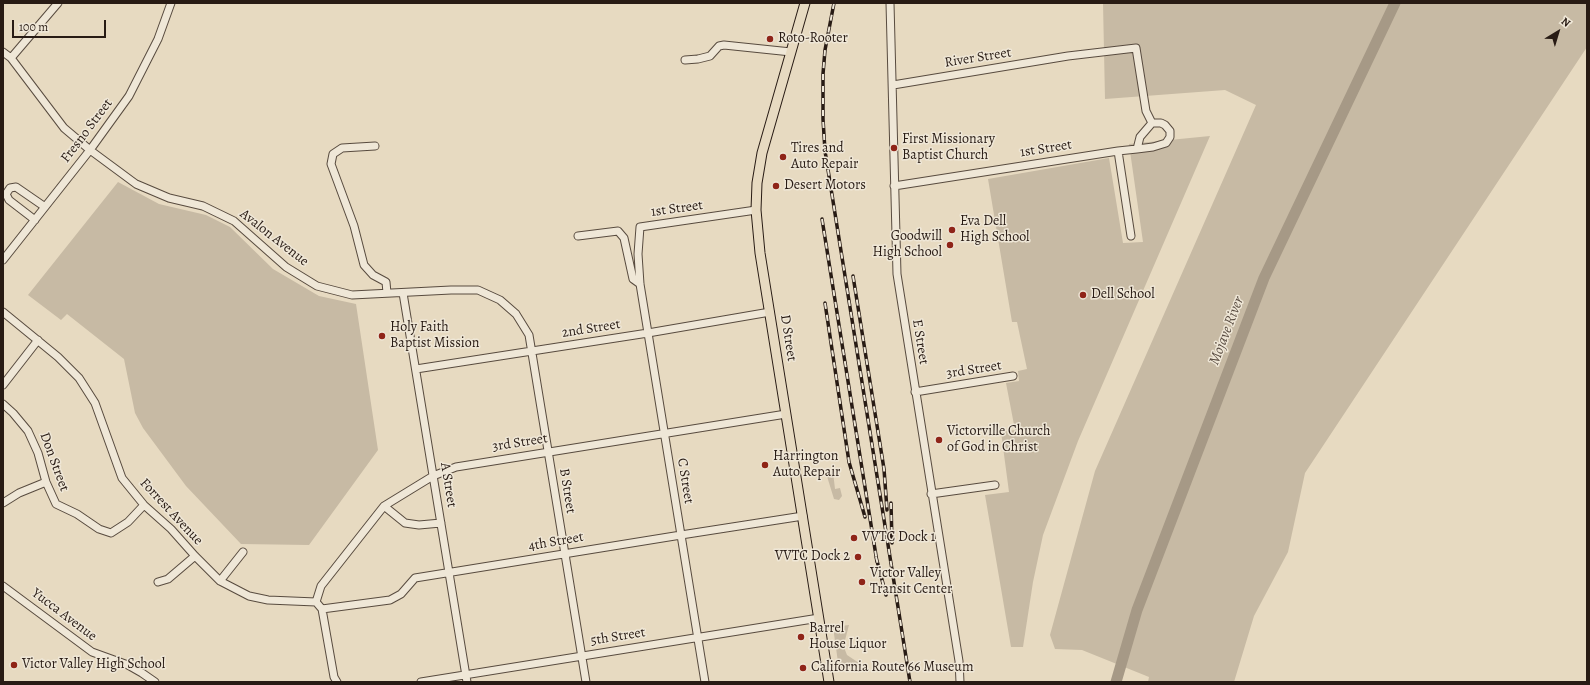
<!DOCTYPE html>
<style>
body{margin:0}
#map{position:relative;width:1590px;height:685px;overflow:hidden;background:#e7dac1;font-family:Alegreya,serif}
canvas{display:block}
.frame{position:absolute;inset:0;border:4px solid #281b14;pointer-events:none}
.north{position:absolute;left:1538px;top:12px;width:40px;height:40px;-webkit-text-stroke:3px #efe7d7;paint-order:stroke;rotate:38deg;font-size:11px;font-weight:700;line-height:16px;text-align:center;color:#281b14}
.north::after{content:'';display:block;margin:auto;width:14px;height:18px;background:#281b14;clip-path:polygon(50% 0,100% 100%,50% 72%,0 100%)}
.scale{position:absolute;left:12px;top:20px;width:94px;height:18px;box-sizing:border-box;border:2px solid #281b14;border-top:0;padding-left:5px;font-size:12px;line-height:14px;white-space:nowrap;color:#281b14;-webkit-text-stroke:3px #efe7d7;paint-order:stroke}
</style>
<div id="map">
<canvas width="1590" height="685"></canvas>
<div class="frame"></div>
<div class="north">N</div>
<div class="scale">100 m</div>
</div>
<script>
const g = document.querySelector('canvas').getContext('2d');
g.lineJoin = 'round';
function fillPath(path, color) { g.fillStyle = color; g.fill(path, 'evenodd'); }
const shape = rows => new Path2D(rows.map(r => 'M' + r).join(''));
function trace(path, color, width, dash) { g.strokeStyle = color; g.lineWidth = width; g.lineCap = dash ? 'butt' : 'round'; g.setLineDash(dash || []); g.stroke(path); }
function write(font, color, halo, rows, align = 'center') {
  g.font = font + ' Alegreya,serif'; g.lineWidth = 3; g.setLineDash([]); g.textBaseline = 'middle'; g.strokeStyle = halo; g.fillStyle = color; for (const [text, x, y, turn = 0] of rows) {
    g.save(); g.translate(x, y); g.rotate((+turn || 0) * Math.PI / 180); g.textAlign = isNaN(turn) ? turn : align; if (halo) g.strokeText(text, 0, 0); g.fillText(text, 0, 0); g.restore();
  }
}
fillPath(shape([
 [1103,3,1587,3,1587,47,1305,473,1288,552,1254,616,1234,682,1148,682,1149,677,1082,650,1055,649,1050,635,1095,471,1256,105,1225,90,1105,99],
 [1210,136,1078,441,1043,535,1033,582,1023,647,1011,647,985,495,1009,492,1001,432,1015,430,1006,383,1019,381,1018,371,1027,369,1017,322,1012,322,988,179,1109,158,1123,243,1143,242,1129,144],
 [118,182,159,204,206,215,230,227,273,269,319,296,356,304,378,450,309,545,241,544,186,486,143,428,135,413,124,359,67,314,61,320,28,295],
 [833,472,835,489,840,488,842,496,839,500,834,499,826,473],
 [849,625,844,644,845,650,847,655,859,663,859,665,839,669,833,627]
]), '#c7baa4');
trace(shape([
 [1116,682,1137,610,1264,278,1395,3]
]), '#a69986', 11);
const minor = shape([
 [890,3,897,274,959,661,960,682],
 [3,52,11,58,64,128,90,150,136,184,169,198,203,206,234,221,286,267,317,286,352,295,451,290,478,290,500,300,516,314,529,335,586,682],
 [11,58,58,3],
 [685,60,698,59,710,56,719,46,724,45,791,52],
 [893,85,1068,56,1136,48,1146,111,1152,123],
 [375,146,342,148,333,154,331,164,354,226,364,265,373,275,386,282,387,293],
 [1118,151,1137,149,1153,147,1166,143,1170,137,1170,131,1165,125,1161,123,1152,123,1140,137,1137,149],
 [894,186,1118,151,1131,236],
 [35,220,9,200,6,194,10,188,16,187,45,207],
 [578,236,618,231,624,238,633,279,640,284],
 [3,260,90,150,129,96,158,39,171,3],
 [403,293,467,682],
 [3,312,58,357,79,378,95,403,122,478,144,505,171,529,195,556,220,581,249,596,268,600,316,602,322,609,334,677,337,682],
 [416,369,648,333,770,312],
 [3,385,38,340],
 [915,392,1013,376],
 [3,404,13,413,28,431,38,453,46,482,56,504,77,514,99,529,111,533,128,522,144,505],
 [931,494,995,485],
 [3,503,19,493,46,482],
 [384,506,405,523,419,525,441,523],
 [220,581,243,552],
 [158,582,168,579,195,556],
 [3,586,92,652,128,665,142,673,155,682],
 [316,602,321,586,384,506,433,476,456,467,786,414],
 [322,609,390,600,401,594,415,578,681,535,803,516],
 [421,682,819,618],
 [705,682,640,284,638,254,640,227,756,210]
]);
const major = shape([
 [805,3,762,153,757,183,756,210,760,253,829,682]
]);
trace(minor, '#584b3f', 9);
trace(major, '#281b14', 11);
trace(minor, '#efe7d7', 7);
trace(major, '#e7dac1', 9);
const rail = shape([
 [834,3,825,50,823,74,823,119,825,151,910,682],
 [822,219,877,562],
 [853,276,884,469,887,510],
 [825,303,849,462,865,517],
 [891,503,892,543],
 [876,557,886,595]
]);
trace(rail, '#281b14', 3.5);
trace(rail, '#efe7d7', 2, [6]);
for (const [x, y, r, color] of [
 [770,39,4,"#8f2418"],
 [894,148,4,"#8f2418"],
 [783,157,4,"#8f2418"],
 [776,186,4,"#8f2418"],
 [952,230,4,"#8f2418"],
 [950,245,4,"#8f2418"],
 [1083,295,4,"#8f2418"],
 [382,336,4,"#8f2418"],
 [939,440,4,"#8f2418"],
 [765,465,4,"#8f2418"],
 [854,538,4,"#8f2418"],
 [858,557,4,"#8f2418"],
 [862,582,4,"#8f2418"],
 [801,637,4,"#8f2418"],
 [14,665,4,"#8f2418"],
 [803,668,4,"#8f2418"]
]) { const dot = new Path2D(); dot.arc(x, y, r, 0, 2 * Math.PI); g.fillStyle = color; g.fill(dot); trace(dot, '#efe7d7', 1.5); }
write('14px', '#281b14', '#efe7d7', [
 ["Roto-Rooter",778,39],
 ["First Missionary",902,140],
 ["Baptist Church",902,156],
 ["Tires and",791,149],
 ["Auto Repair",791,165],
 ["Desert Motors",784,186],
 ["Eva Dell",960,222],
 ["High School",960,238],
 ["Goodwill",942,237,"right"],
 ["High School",942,253,"right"],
 ["Dell School",1091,295],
 ["Holy Faith",390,328],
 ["Baptist Mission",390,344],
 ["Victorville Church",947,432],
 ["of God in Christ",947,448],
 ["Harrington",773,457],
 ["Auto Repair",773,473],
 ["VVTC Dock 1",862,538],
 ["VVTC Dock 2",850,557,"right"],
 ["Victor Valley",870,574],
 ["Transit Center",870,590],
 ["Barrel",809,629],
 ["House Liquor",809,645],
 ["Victor Valley High School",22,665],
 ["California Route 66 Museum",811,668]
], 'left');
write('14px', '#281b14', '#efe7d7', [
 ["River Street",978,58,-9],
 ["Fresno Street",87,131,-53],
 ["1st Street",1046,149,-9],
 ["1st Street",677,209,-8],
 ["Avalon Avenue",274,238,38],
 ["2nd Street",591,329,-9],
 ["D Street",788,338,81],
 ["E Street",920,342,81],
 ["3rd Street",974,370,-9],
 ["3rd Street",520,443,-9],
 ["Don Street",54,462,70],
 ["C Street",685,481,81],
 ["A Street",448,485,81],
 ["B Street",567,491,81],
 ["Forrest Avenue",171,512,47],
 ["4th Street",556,542,-10],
 ["Yucca Avenue",64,615,37],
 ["5th Street",618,637,-9]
]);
write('italic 15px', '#5a4d42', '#efe7d7', [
 ["Mojave River",1227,331,-69]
]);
</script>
